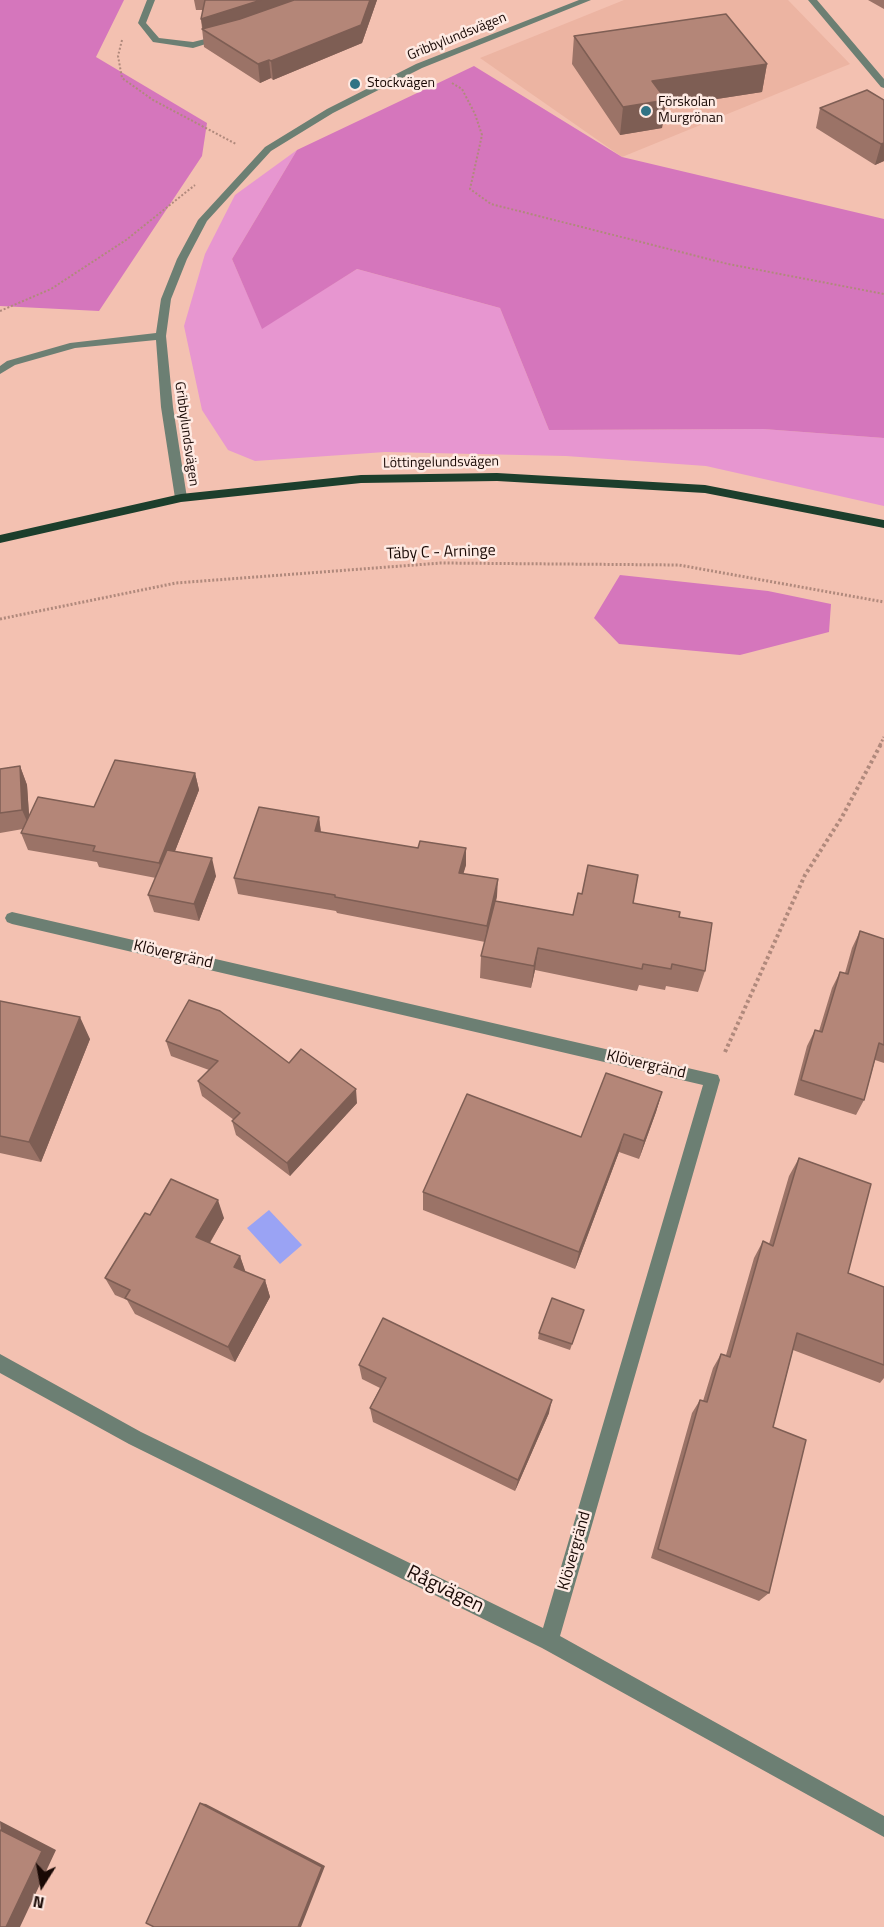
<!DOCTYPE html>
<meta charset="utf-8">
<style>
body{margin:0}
#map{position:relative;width:884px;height:1927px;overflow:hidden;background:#f3c1b1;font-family:"Titillium Web",sans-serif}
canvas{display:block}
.north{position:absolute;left:12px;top:1855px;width:60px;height:60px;-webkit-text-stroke:4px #feeae3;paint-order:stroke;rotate:191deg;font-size:16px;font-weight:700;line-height:24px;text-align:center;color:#190905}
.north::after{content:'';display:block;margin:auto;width:21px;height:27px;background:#190905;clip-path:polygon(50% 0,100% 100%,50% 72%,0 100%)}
</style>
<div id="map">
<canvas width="884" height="1927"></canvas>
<div class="north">N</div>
</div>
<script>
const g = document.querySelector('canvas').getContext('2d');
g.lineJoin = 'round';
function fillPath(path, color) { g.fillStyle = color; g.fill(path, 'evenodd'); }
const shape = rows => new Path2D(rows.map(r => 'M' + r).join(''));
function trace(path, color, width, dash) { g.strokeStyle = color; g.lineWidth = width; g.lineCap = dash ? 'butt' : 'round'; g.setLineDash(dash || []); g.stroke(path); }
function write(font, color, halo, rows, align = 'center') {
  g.font = font + ' "Titillium Web",sans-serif'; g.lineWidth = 5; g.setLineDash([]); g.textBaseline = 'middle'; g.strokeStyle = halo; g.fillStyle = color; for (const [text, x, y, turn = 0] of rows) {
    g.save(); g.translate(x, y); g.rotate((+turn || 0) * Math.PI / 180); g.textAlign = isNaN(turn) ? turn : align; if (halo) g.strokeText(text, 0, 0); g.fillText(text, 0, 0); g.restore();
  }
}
fillPath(shape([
 [624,0,788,0,850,64,622,157,480,58]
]), '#ecb4a2');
fillPath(shape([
 [297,150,232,259,262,328,357,269,500,308,549,430,763,429,884,438,884,506,706,466,566,456,385,452,255,461,228,450,202,410,184,326,205,254,235,195]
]), '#e796d0');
fillPath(shape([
 [0,0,124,0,96,57,207,123,202,156,99,311,0,306],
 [474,66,622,157,884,219,884,438,763,429,549,430,500,308,357,269,262,329,232,259,297,150],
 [620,575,768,591,831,604,829,632,740,655,619,644,594,618]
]), '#d576bc');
fillPath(shape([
 [269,1210,302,1245,280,1264,247,1228]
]), '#9aa3f4');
trace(shape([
 [122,40,118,56,122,78,153,100,236,144],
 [452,83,462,89,475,114,482,135,470,189,491,204,728,264,884,294],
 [0,311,51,289,126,240,195,185]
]), '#b0897c', 2, [2, 2]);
trace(shape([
 [0,619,176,583,441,563,679,565,884,602],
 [880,745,884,737]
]), '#b0897c', 3, [2, 2]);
trace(shape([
 [725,1052,805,875,842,817,881,744]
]), '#b0897c', 4, [3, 3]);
fillPath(shape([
 [147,0,155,0,146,23,159,38,193,42,221,35,225,38,193,48,153,42,138,23,147,0],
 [579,0,591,0,422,68,333,113,271,151,207,221,187,259,171,299,166,336,173,407,187,498,185,501,177,501,175,498,161,407,156,340,75,348,15,365,0,374,0,366,7,361,70,343,156,333,161,299,177,259,198,220,265,147,327,109,416,64,579,0],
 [808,0,817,0,884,79,884,88,881,87,808,0],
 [12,912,718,1075,720,1080,560,1636,884,1816,884,1837,542,1648,129,1444,0,1373,0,1354,141,1432,543,1628,703,1085,12,924,7,922,5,918,7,914,12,912]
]), '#6c7f73');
fillPath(shape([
 [497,473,705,485,884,520,884,528,705,493,497,481,361,483,181,502,0,543,0,535,181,494,361,475,497,473]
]), '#1c3e2c');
fillPath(shape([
 [194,0,377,0,362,43,273,80,271,78,260,83,204,47,201,19,203,10,196,10],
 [868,0,884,0,884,9],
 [574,36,767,64,762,92,665,107,662,128,620,135,572,64],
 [884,100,884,161,875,165,816,128,820,108],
 [20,766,27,785,29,816,94,807,195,773,199,790,175,851,216,876,199,921,154,912,148,895,156,878,99,867,97,862,28,850,21,833,23,829,0,833,0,769],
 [319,817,321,832,466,865,463,873,497,896,496,901,573,915,633,903,679,917,705,971,698,992,666,986,665,990,639,985,637,991,535,970,531,988,480,978,481,956,485,942,337,913,336,911,238,894,234,878],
 [860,931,884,939,884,1063,875,1060,864,1100,856,1115,794,1095,807,1046,815,1030,819,1031,832,988,840,972,845,973,852,948],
 [0,1001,90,1039,41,1162,0,1153],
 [166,1041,289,1063,357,1103,290,1176,236,1135,232,1121,234,1120,202,1096,198,1081,209,1070,171,1056],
 [662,1092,656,1112,639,1159,619,1152,575,1269,423,1210,423,1192,581,1137],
 [799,1158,848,1273,884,1287,884,1378,880,1383,793,1350,773,1427,769,1593,759,1601,651,1558,692,1413,700,1400,703,1401,713,1368,721,1354,726,1355,754,1258,763,1241,769,1244,789,1176],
 [150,1215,224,1218,210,1243,240,1256,245,1272,265,1280,270,1297,235,1362,135,1314,127,1300,115,1295,105,1278],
 [582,1316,570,1350,538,1339,539,1333],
 [359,1365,549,1413,515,1491,373,1422,370,1408,380,1388,362,1379]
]), '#9b7367');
fillPath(shape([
 [261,0,321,0,203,30,201,19],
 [370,0,377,0,362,43,273,80,271,61],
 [269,60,271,78,260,83,258,64],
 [767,64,762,92,665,107,662,128,620,135,623,107,652,81],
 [884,143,884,161,875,165,881,144],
 [20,766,27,785,30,828,22,810],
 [195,773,199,790,164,879,159,863],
 [319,817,321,834,315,831],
 [466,848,466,865,459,889,459,873],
 [212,858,216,876,199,921,194,904],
 [498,879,497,896,486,942,487,926],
 [538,948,535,970,531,988,534,966],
 [80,1017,90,1039,41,1162,29,1142],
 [356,1089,357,1103,290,1176,287,1163],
 [662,1092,656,1112,639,1159,644,1141],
 [624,1134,619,1152,575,1269,579,1252],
 [218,1200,224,1218,203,1254,196,1237],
 [240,1256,246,1273,234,1267],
 [265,1280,270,1297,235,1362,228,1347],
 [552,1400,549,1413,515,1491,518,1480],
 [200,1803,206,1804,325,1866,301,1927,298,1927],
 [0,1821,56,1850,20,1927,6,1927]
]), '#7e5e54');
const building = shape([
 [205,0,261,0,201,19,205,0],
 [294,0,370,0,361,25,271,61,269,60,258,64,202,29,240,19,294,0],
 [726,14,767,64,652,81,666,100,623,107,574,36,726,14],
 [867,90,884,100,884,143,881,144,820,108,867,90],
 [115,760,195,773,159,863,93,851,95,846,21,833,38,797,94,807,115,760],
 [20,766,22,810,0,813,0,769,20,766],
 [259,807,319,817,315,831,418,848,420,841,466,848,459,873,498,879,487,926,335,897,335,895,234,878,259,807],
 [167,850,212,858,194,904,148,895,167,850],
 [588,865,638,875,633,903,680,912,679,917,712,923,705,971,672,964,671,969,643,964,642,969,538,948,534,966,481,956,495,901,573,915,578,893,582,894,588,865],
 [860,931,884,939,884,1045,879,1043,864,1100,801,1080,815,1030,822,1032,840,972,848,974,860,931],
 [189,1000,220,1011,289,1063,301,1049,356,1089,287,1163,232,1121,240,1113,198,1081,218,1061,166,1041,189,1000],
 [0,1001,80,1017,29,1142,0,1136,0,1001],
 [606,1073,662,1092,644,1141,624,1134,579,1252,423,1192,467,1094,581,1137,606,1073],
 [799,1158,871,1184,848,1273,884,1287,884,1365,797,1333,773,1427,806,1440,769,1593,658,1549,700,1400,707,1402,721,1354,730,1357,763,1241,773,1246,799,1158],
 [171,1179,218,1200,196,1237,240,1256,234,1267,265,1280,228,1347,125,1298,130,1290,105,1278,145,1213,150,1215,171,1179],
 [552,1298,584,1310,572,1344,539,1333,552,1298],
 [383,1318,552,1400,518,1480,370,1408,386,1378,359,1365,383,1318],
 [200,1803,322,1867,298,1927,154,1927,146,1923,200,1803],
 [0,1830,42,1851,6,1927,0,1927,0,1830]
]);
fillPath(building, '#b48678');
trace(building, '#7e5e54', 1.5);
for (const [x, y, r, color] of [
 [355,84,6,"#307385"],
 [646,111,6,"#307385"]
]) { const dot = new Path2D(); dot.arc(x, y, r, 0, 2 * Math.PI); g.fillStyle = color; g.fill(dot); trace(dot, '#feeae3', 2); }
write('14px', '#190905', '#feeae3', [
 ["Gribbylundsvägen",457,37,-22],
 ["Gribbylundsvägen",186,434,82],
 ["Löttingelundsvägen",441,463,-1]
]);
write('14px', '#190905', '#feeae3', [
 ["Stockvägen",367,84],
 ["Förskolan",658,103],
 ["Murgrönan",658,119]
], 'left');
write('16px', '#190905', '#feeae3', [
 ["Täby C - Arninge",441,553,-2],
 ["Klövergränd",173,955,13],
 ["Klövergränd",646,1065,13],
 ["Klövergränd",575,1551,-74]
]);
write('20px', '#190905', '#feeae3', [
 ["Rågvägen",445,1590,26]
]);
</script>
